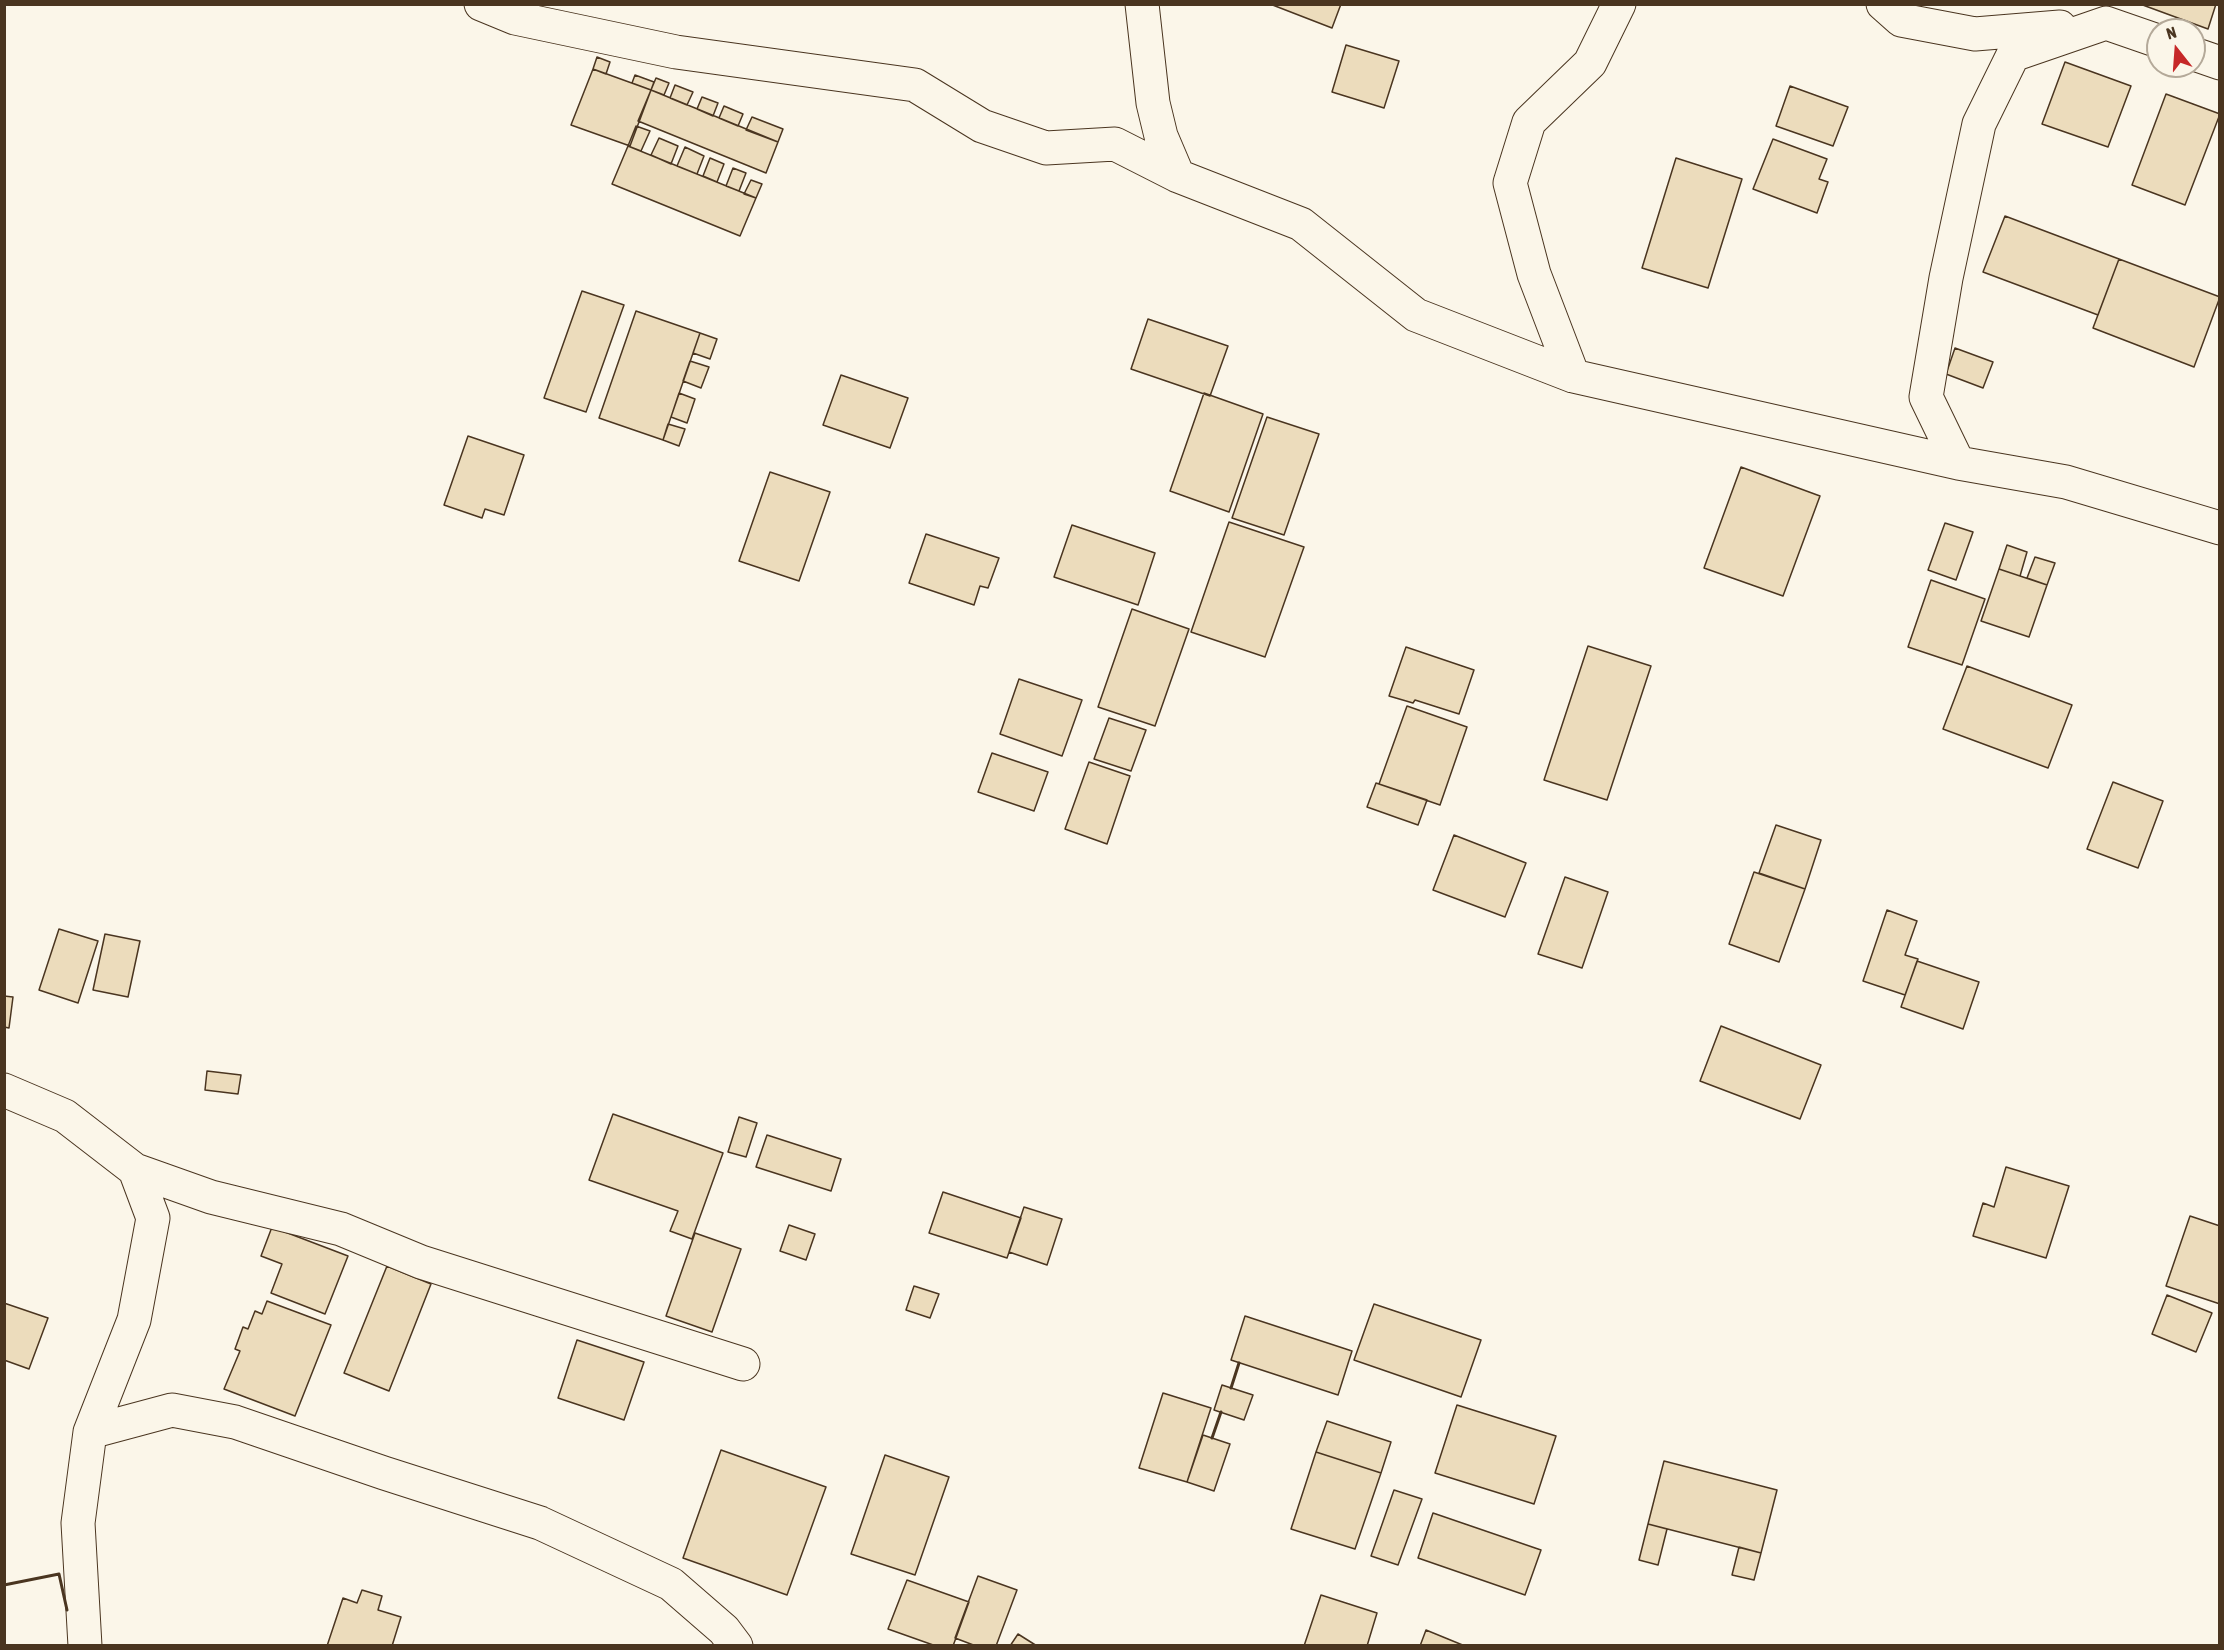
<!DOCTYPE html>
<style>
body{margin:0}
#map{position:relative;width:2224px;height:1650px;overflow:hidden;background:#fbf6e9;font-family:"Asap Condensed",sans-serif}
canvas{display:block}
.frame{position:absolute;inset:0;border:6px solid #4a3520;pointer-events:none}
.north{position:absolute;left:2146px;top:18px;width:60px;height:60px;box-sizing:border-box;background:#fbf6e9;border:2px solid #b4a999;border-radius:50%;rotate:343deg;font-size:16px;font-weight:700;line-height:24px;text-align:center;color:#4a3520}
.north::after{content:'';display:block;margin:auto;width:21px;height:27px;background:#c62828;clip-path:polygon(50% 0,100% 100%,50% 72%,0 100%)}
</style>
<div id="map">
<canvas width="2224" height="1650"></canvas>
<div class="frame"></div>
<div class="north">N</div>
</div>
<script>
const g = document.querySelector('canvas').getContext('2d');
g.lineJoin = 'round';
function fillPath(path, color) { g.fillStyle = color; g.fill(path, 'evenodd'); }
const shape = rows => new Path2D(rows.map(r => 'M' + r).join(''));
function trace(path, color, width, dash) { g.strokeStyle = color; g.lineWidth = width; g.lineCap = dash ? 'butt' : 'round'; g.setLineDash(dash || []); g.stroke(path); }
const building = shape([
 [1270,4,1341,4,1332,28,1270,4],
 [2140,4,2216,4,2208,29,2140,4],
 [1346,45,1399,61,1384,108,1332,92,1346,45],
 [597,57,610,62,606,74,593,69,597,57],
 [2065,62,2131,86,2108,147,2042,124,2065,62],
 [593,69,651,90,630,146,571,125,593,69],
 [635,75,654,82,651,90,632,83,635,75],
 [656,78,669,83,664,95,651,90,656,78],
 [675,85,693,92,687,105,670,98,675,85],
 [1790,86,1848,107,1833,146,1776,126,1790,86],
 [651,90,778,142,766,173,638,121,651,90],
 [2166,94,2220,114,2185,205,2132,185,2166,94],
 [702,97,718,103,713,116,697,109,702,97],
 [724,106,743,114,738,126,719,118,724,106],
 [752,117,783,129,778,142,746,130,752,117],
 [636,126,650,131,641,151,628,146,636,126],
 [659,138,678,146,671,164,651,155,659,138],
 [1773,139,1827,159,1819,179,1828,182,1817,213,1753,189,1773,139],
 [628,146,756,198,740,236,612,184,628,146],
 [685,147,704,156,697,174,677,166,685,147],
 [710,158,724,164,717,182,703,176,710,158],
 [1676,158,1742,179,1708,288,1642,268,1676,158],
 [733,168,746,173,739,191,726,186,733,168],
 [751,180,762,184,756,198,744,194,751,180],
 [2005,216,2119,259,2098,315,1983,272,2005,216],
 [2119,259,2220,297,2194,367,2093,328,2119,259],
 [582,291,624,305,586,412,544,398,582,291],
 [636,311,700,333,663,440,599,418,636,311],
 [1148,319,1228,346,1210,396,1131,369,1148,319],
 [700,333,717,339,710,359,693,353,700,333],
 [1955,348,1993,362,1983,388,1946,374,1955,348],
 [690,361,709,367,701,388,683,381,690,361],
 [841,375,908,398,890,448,823,425,841,375],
 [679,393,695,399,687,423,671,417,679,393],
 [1204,393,1263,414,1229,512,1170,491,1204,393],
 [1267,417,1319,434,1284,535,1232,518,1267,417],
 [668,424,685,429,679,446,663,440,668,424],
 [468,436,524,455,504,515,485,509,482,518,444,505,468,436],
 [1741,467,1820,496,1783,596,1704,568,1741,467],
 [770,472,830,492,799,581,739,561,770,472],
 [1229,522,1304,547,1265,657,1191,632,1229,522],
 [1945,523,1973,532,1956,580,1928,570,1945,523],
 [1072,525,1155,553,1138,605,1054,577,1072,525],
 [926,534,999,558,988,588,980,586,974,605,909,583,926,534],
 [2007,545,2027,552,2020,576,1999,569,2007,545],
 [2035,557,2055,563,2047,585,2027,578,2035,557],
 [1999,569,2047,585,2029,637,1981,621,1999,569],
 [1931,580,1985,599,1962,665,1908,647,1931,580],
 [1132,609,1189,629,1155,726,1098,707,1132,609],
 [1588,646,1651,666,1607,800,1544,780,1588,646],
 [1406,647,1474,670,1459,714,1415,700,1413,703,1389,696,1406,647],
 [1967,666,2072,705,2048,768,1943,729,1967,666],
 [1019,679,1082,700,1062,756,1000,734,1019,679],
 [1407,706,1467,727,1440,805,1379,784,1407,706],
 [1109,718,1146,730,1131,771,1094,759,1109,718],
 [992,753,1048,772,1034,811,978,792,992,753],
 [1089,762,1130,776,1107,844,1065,829,1089,762],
 [2113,782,2163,801,2138,868,2087,849,2113,782],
 [1376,783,1427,800,1418,825,1367,807,1376,783],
 [1776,825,1821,840,1805,889,1759,873,1776,825],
 [1454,835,1526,863,1505,917,1433,890,1454,835],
 [1754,872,1805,889,1779,962,1729,944,1754,872],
 [1565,877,1608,892,1582,968,1538,954,1565,877],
 [1887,910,1917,921,1905,955,1918,959,1905,995,1863,981,1887,910],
 [59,929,98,941,78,1003,39,990,59,929],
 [105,934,140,941,128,997,93,990,105,934],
 [1917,961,1979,982,1963,1029,1901,1007,1917,961],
 [4,996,13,997,9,1028,4,1027,4,996],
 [1721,1026,1821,1065,1800,1119,1700,1081,1721,1026],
 [207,1071,241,1075,238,1094,205,1090,207,1071],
 [613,1114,723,1153,692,1239,670,1231,678,1211,589,1180,613,1114],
 [739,1117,757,1123,746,1157,728,1152,739,1117],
 [767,1135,841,1159,831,1191,756,1167,767,1135],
 [2006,1167,2069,1186,2046,1258,1973,1236,1983,1203,1994,1207,2006,1167],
 [943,1192,1021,1218,1007,1258,929,1233,943,1192],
 [1024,1207,1062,1219,1047,1265,1009,1252,1024,1207],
 [2190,1216,2220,1226,2220,1304,2166,1286,2190,1216],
 [789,1225,815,1234,806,1260,780,1251,789,1225],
 [272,1227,348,1256,325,1314,271,1293,282,1264,261,1256,272,1227],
 [695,1233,741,1249,712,1332,666,1316,695,1233],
 [387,1266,431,1284,389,1391,344,1373,387,1266],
 [914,1286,939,1294,930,1318,906,1310,914,1286],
 [2167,1295,2212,1313,2196,1352,2152,1334,2167,1295],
 [267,1301,331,1325,295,1416,224,1389,240,1351,235,1349,243,1327,248,1329,255,1311,262,1314,267,1301],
 [4,1303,48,1318,29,1369,4,1360,4,1303],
 [1374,1304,1481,1340,1461,1397,1354,1360,1374,1304],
 [1245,1316,1352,1351,1338,1395,1231,1360,1245,1316],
 [577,1340,644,1362,624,1420,558,1398,577,1340],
 [1222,1385,1253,1395,1244,1420,1214,1410,1222,1385],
 [1163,1393,1211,1408,1187,1482,1139,1468,1163,1393],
 [1457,1405,1556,1436,1534,1504,1435,1473,1457,1405],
 [1327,1421,1391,1442,1381,1473,1316,1452,1327,1421],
 [1203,1435,1230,1444,1214,1491,1187,1482,1203,1435],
 [721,1450,826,1487,787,1595,683,1558,721,1450],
 [1316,1452,1381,1473,1355,1549,1291,1529,1316,1452],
 [885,1455,949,1477,915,1575,851,1554,885,1455],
 [1664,1461,1777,1490,1761,1553,1648,1524,1664,1461],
 [1394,1490,1422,1499,1398,1565,1371,1556,1394,1490],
 [1433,1513,1541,1550,1525,1595,1418,1558,1433,1513],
 [1648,1524,1667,1529,1658,1565,1639,1560,1648,1524],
 [1739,1547,1761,1553,1754,1580,1732,1575,1739,1547],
 [978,1576,1017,1590,996,1646,976,1646,955,1638,978,1576],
 [907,1580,969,1602,953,1646,936,1646,888,1629,907,1580],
 [362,1590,382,1596,378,1610,401,1617,392,1646,327,1646,343,1598,357,1603,362,1590],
 [1321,1595,1377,1613,1367,1646,1304,1646,1321,1595],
 [1426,1630,1465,1646,1420,1646,1426,1630],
 [1018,1634,1037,1646,1010,1646,1018,1634]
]);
fillPath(building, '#ecdcbc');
trace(building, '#4a3520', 1.5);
const minor = shape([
 [481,4,515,18,676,52,915,85,982,126,1046,148,1115,144,1178,176,1301,224,1416,315,1573,376,1958,463,2066,482,2220,528],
 [1142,4,1153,103,1161,136,1178,176],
 [1883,4,1901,20,1975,34,2060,27],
 [2194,54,2220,63],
 [1573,376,1534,274,1510,183,1529,122,1590,63,1619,4],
 [1958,463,1926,397,1946,278,1979,124,2013,55,2106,23,2158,41],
 [4,1090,65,1116,135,1170,211,1197,341,1229,421,1262,743,1364],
 [90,1432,172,1410,235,1422,384,1473,540,1523,671,1584,724,1630,736,1646],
 [85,1646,78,1523,90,1432,134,1320,153,1218,135,1170]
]);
trace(minor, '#4a3520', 35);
trace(minor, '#fbf6e9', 33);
trace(shape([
 [1231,1388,1239,1363],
 [1212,1438,1221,1412],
 [4,1585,59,1574,67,1610]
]), '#4a3520', 3);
</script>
